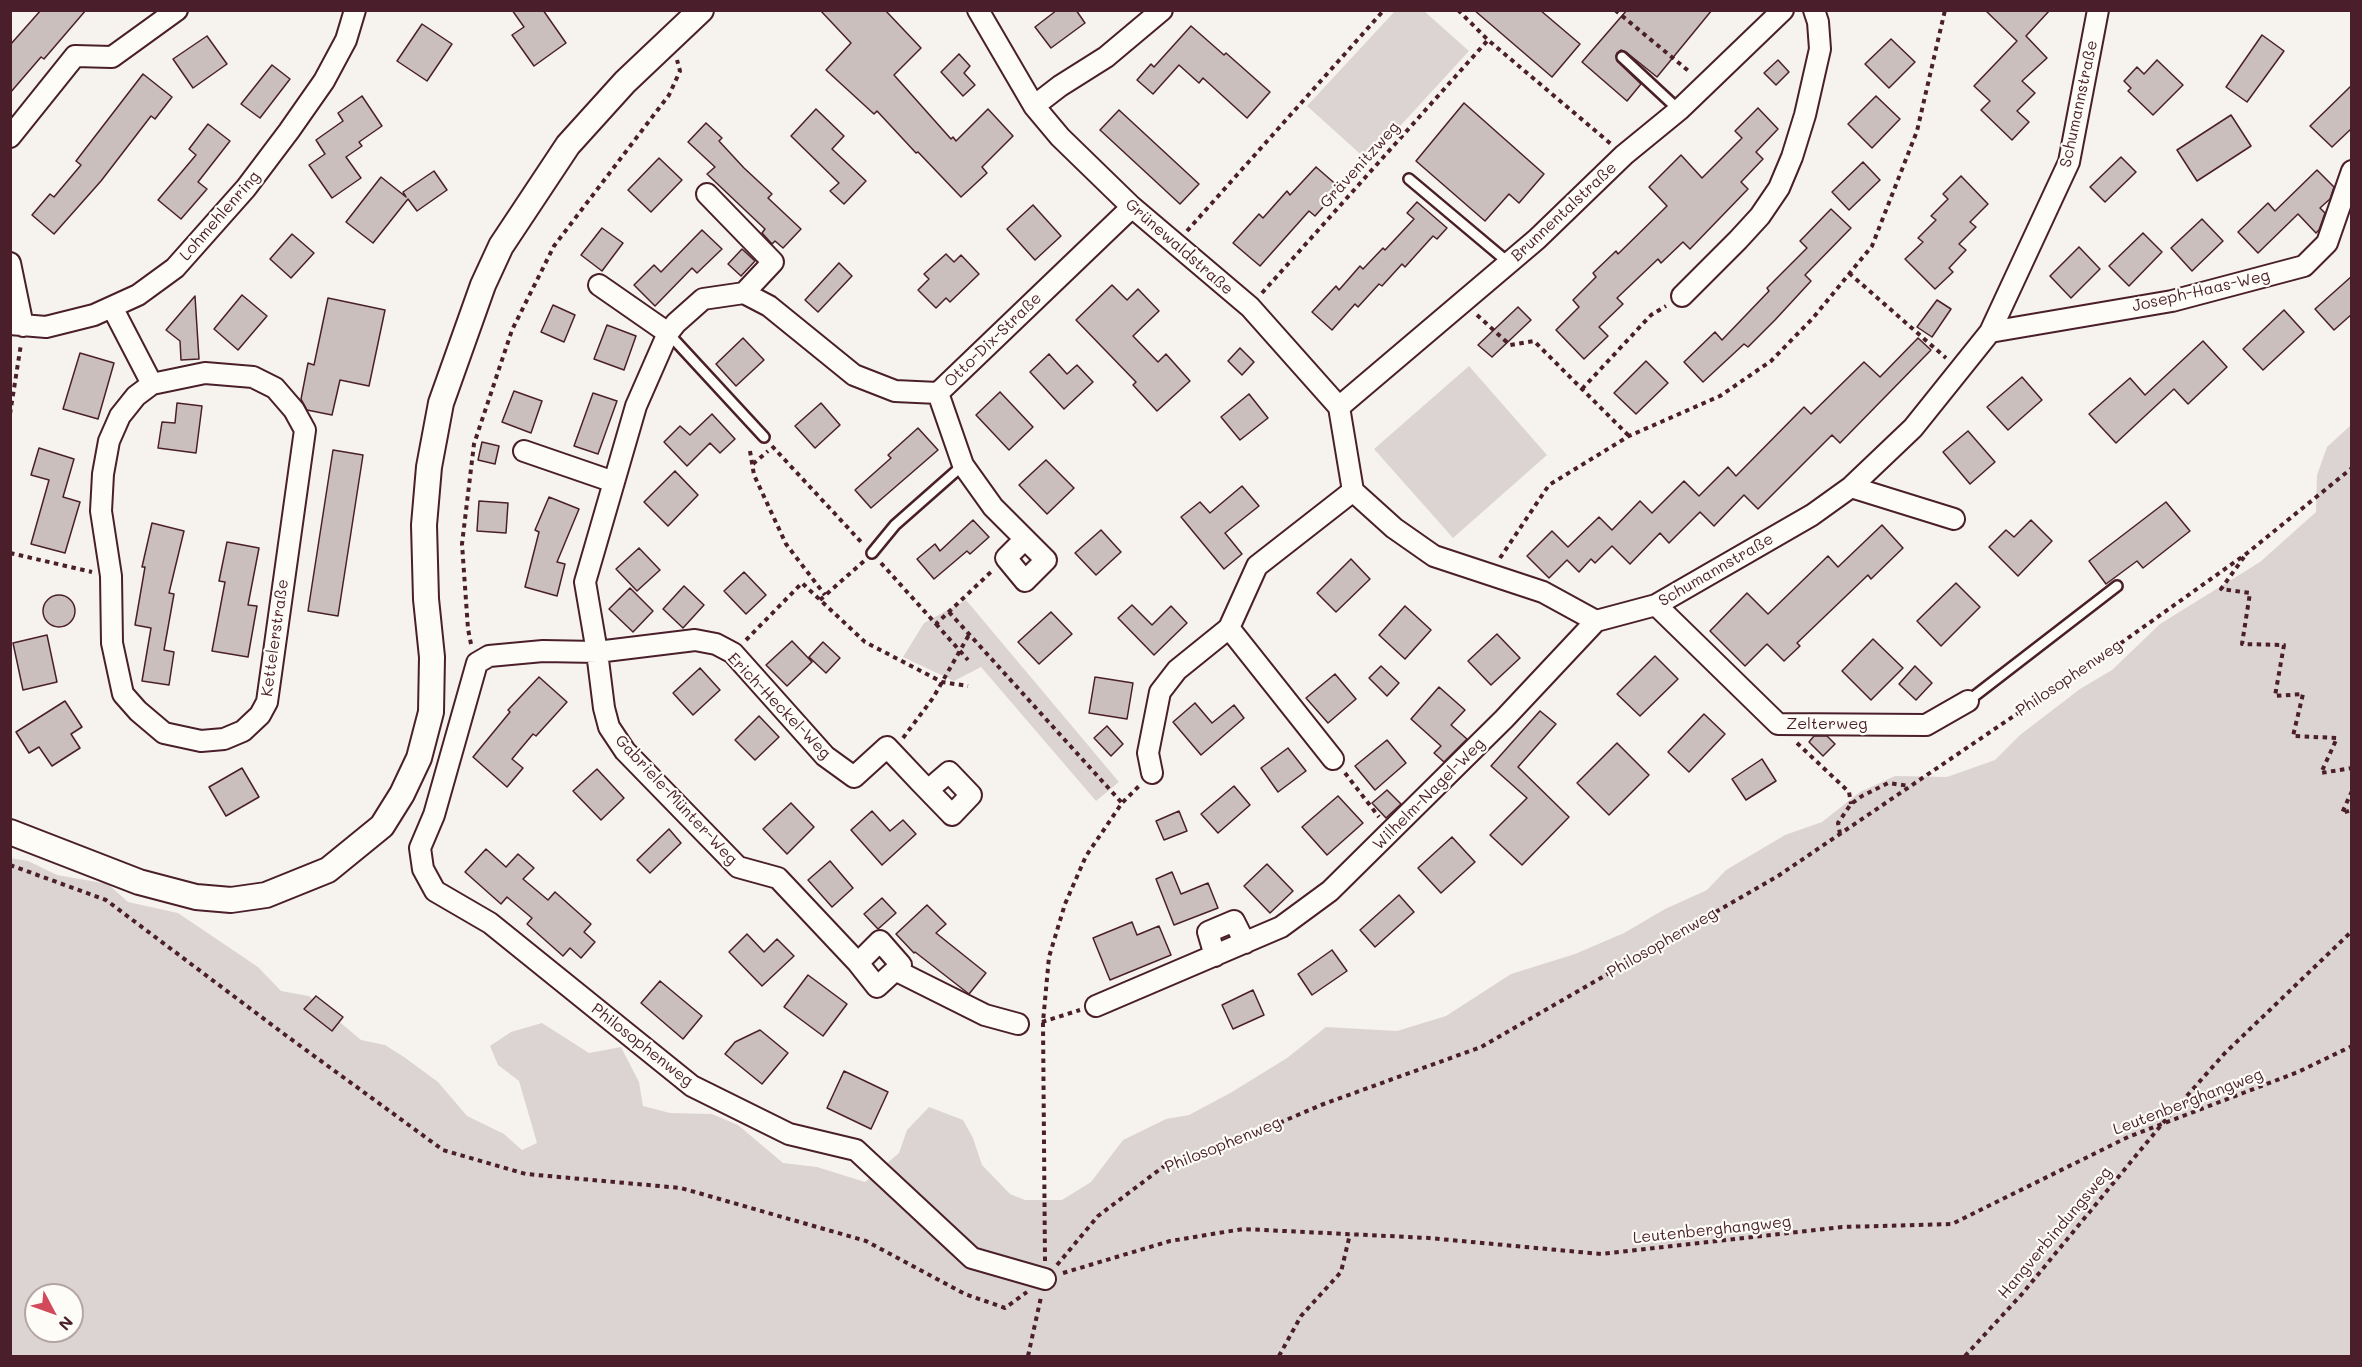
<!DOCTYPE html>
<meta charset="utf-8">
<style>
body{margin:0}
#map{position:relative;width:2362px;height:1367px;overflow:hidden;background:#f6f3ef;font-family:Mali,sans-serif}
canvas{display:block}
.frame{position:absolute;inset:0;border:12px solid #4a1f2b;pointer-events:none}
.north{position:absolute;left:24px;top:1283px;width:60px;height:60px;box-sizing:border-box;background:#fdfcf7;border:2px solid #b5a4a5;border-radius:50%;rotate:131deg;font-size:16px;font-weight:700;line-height:24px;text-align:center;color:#4a1f2b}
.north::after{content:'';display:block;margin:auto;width:21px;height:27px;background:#d1495b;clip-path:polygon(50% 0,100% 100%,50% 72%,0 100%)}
</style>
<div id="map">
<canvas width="2362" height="1367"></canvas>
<div class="frame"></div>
<div class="north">N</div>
</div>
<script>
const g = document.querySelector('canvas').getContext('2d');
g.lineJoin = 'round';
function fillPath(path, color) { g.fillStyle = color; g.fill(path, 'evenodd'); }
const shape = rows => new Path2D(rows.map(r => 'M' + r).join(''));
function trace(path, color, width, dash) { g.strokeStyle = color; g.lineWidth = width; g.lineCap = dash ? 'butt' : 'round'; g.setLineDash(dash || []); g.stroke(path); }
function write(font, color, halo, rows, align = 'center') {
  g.font = font + ' Mali,sans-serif'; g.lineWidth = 4.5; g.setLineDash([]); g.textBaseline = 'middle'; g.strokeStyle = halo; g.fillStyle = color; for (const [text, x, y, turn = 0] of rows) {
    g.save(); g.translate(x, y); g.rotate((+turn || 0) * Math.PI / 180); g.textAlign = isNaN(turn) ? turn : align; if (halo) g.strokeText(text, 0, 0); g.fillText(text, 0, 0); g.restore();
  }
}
fillPath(shape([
 [1395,11,1424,11,1469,51,1368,161,1307,106],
 [1469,366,1547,455,1453,538,1374,449],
 [2351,425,2351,1356,11,1356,10,858,28,861,57,875,108,884,128,902,178,913,258,967,281,991,309,996,361,1040,385,1045,404,1057,438,1082,467,1116,504,1134,522,1150,537,1143,519,1081,498,1065,490,1046,511,1032,542,1023,589,1053,621,1047,639,1082,643,1106,670,1113,712,1114,738,1125,783,1163,817,1167,865,1182,899,1153,907,1130,929,1107,963,1120,973,1138,982,1165,1010,1194,1025,1200,1062,1200,1091,1182,1123,1140,1166,1119,1189,1115,1232,1092,1287,1058,1326,1027,1397,1031,1446,1016,1511,974,1575,954,1624,933,1665,909,1707,890,1726,870,1785,835,1822,822,1860,792,1895,776,1947,777,1995,760,2020,735,2080,689,2112,670,2160,624,2260,562,2316,512,2317,475,2327,447],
 [36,1295,72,1295,72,1331,36,1331],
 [966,600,1119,782,1096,801,981,667,954,681,903,657,924,623]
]), '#dcd4d2');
const building = shape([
 [41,10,86,10,44,59,41,57,10,93,10,45,41,10],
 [512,10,543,10,566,43,534,66,512,35,524,27,512,10],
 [820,10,885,10,921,48,894,75,951,139,953,137,956,141,988,109,1013,136,982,167,987,173,961,197,918,152,916,153,877,111,874,114,826,70,851,43,820,10],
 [1057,10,1076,10,1085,23,1051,48,1035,27,1057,10],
 [1474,10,1540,10,1580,44,1552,77,1474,10],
 [1627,10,1712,10,1657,77,1626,52,1621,50,1617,53,1617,61,1641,84,1627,101,1582,62,1627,10],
 [1985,10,2050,10,2026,36,2047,58,2022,81,2035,93,2017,111,2029,122,2012,140,1981,110,1990,101,1974,86,2017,41,1985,10],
 [422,24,452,44,427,81,397,61,422,24],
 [1191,26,1224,55,1226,53,1270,92,1247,118,1203,78,1199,83,1179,65,1153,94,1137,80,1151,64,1154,67,1191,26],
 [2262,35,2284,51,2247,102,2226,87,2262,35],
 [207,36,227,64,193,88,173,59,207,36],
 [1891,39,1915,62,1889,88,1865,64,1891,39],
 [959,54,970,66,964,73,975,85,963,96,941,72,959,54],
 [1778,60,1789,72,1776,85,1764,73,1778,60],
 [2157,60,2183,85,2153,115,2128,91,2131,88,2124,81,2137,67,2144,74,2157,60],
 [272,65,290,79,260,118,241,104,272,65],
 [143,74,172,97,155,119,151,116,101,181,54,234,32,215,50,194,54,197,81,165,76,161,143,74],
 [2352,85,2352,128,2332,147,2310,126,2352,85],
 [362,96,382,126,359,142,362,146,346,157,361,178,332,198,309,165,325,154,316,140,343,121,338,113,362,96],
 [1876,96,1900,119,1872,148,1848,124,1876,96],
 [1464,103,1544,174,1519,203,1509,194,1485,221,1416,161,1464,103],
 [1758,108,1778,129,1756,152,1763,159,1741,182,1748,189,1690,249,1683,242,1661,263,1658,259,1617,298,1623,304,1599,327,1608,336,1584,359,1556,330,1579,307,1573,300,1596,277,1593,273,1616,251,1618,254,1667,206,1649,187,1681,155,1702,178,1742,138,1735,131,1758,108],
 [816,109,844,136,832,149,866,181,844,204,830,191,839,183,791,136,816,109],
 [1119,110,1199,184,1180,204,1100,130,1119,110],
 [2231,115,2251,146,2197,181,2177,150,2231,115],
 [706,123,722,138,719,141,744,168,772,194,768,198,801,229,783,248,775,241,772,244,762,233,765,229,707,174,715,167,688,142,706,123],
 [208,124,230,141,198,182,207,189,181,219,158,200,196,155,189,149,208,124],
 [2121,157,2136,172,2105,202,2090,187,2121,157],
 [659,158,682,180,651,212,628,190,659,158],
 [1863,162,1880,180,1849,210,1832,192,1863,162],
 [1316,167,1340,188,1315,216,1309,211,1260,266,1233,243,1259,214,1263,218,1287,191,1290,195,1316,167],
 [2317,170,2334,187,2330,199,2320,208,2325,213,2319,230,2316,233,2298,214,2258,253,2238,232,2268,203,2275,211,2317,170],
 [434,171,447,190,417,211,408,199,373,243,346,222,381,177,406,197,403,192,434,171],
 [1961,176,1988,204,1970,222,1976,227,1959,244,1966,250,1949,268,1953,272,1935,289,1905,259,1923,242,1918,238,1936,220,1931,216,1948,199,1943,194,1961,176],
 [1417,202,1447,228,1437,239,1433,236,1405,267,1402,264,1382,286,1379,284,1358,307,1355,304,1332,330,1312,312,1336,286,1339,290,1360,266,1363,269,1383,248,1385,250,1414,219,1407,213,1417,202],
 [1033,205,1061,236,1035,260,1007,229,1033,205],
 [1831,209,1851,228,1805,275,1811,281,1775,320,1748,347,1744,344,1703,382,1684,362,1715,332,1722,340,1769,291,1767,288,1807,248,1800,241,1831,209],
 [2202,219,2223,241,2192,271,2171,248,2202,219],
 [602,228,623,243,602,271,581,255,602,228],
 [702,230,722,249,697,273,692,268,655,306,634,285,654,265,661,272,702,230],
 [2143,233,2162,252,2129,286,2109,266,2143,233],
 [292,234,314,253,291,278,270,259,292,234],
 [2079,247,2100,269,2071,298,2050,276,2079,247],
 [742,249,755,261,741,276,728,264,742,249],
 [946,254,954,262,961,255,979,274,950,302,946,298,936,308,918,290,929,279,924,274,946,254],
 [839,263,852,276,818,312,805,300,839,263],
 [2352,276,2352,314,2334,330,2315,309,2352,276],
 [1112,285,1127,300,1138,289,1159,311,1133,336,1158,362,1166,354,1190,381,1157,411,1133,385,1136,382,1076,320,1112,285],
 [242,295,267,316,238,350,214,329,242,295],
 [195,296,199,359,181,360,180,341,166,330,195,296],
 [328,298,385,310,369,386,340,380,332,415,307,410,301,399,308,363,314,365,328,298],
 [1937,300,1951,309,1932,337,1917,327,1937,300],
 [553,305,575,315,564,342,541,332,553,305],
 [1518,307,1531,320,1492,357,1478,345,1518,307],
 [2284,310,2304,332,2263,370,2243,349,2284,310],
 [607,325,636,336,624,370,594,359,607,325],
 [743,338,764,360,736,386,716,364,743,338],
 [1918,338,1931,350,1840,443,1832,435,1758,509,1744,495,1714,526,1700,512,1669,543,1660,533,1630,564,1612,546,1595,563,1591,559,1579,572,1567,560,1549,578,1527,556,1552,531,1568,547,1599,517,1612,530,1640,501,1652,513,1684,481,1699,496,1728,467,1736,476,1804,407,1811,414,1864,362,1880,377,1918,338],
 [2203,341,2227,367,2188,404,2174,389,2116,443,2089,414,2130,378,2145,395,2203,341],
 [1240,348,1254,362,1242,375,1228,361,1240,348],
 [80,353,114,363,98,419,63,409,80,353],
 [1049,354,1067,374,1077,365,1093,382,1064,409,1030,372,1049,354],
 [1646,361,1668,383,1636,414,1614,393,1646,361],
 [2022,377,2042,400,2008,430,1987,407,2022,377],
 [514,391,542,401,531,433,502,422,514,391],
 [1000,392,1033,427,1009,450,976,415,1000,392],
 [593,393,617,401,598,454,574,446,593,393],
 [1249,394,1268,418,1240,440,1221,417,1249,394],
 [177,403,202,406,196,453,158,448,162,422,175,423,177,403],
 [821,403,840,425,815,448,795,426,821,403],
 [712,414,735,439,720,453,710,443,687,466,664,442,680,426,690,435,712,414],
 [918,428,938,450,871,508,855,490,891,458,888,455,918,428],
 [1968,431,1995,462,1970,484,1943,452,1968,431],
 [482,442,499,446,495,464,478,460,482,442],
 [39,448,74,459,63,497,80,502,65,553,31,544,49,480,31,475,39,448],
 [333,450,363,455,338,616,308,611,333,450],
 [1046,460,1074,488,1047,514,1019,485,1046,460],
 [675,471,698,495,668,526,644,502,675,471],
 [1242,486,1259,506,1225,533,1242,554,1224,569,1181,517,1200,502,1210,513,1242,486],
 [549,497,579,509,557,562,565,564,557,596,525,587,539,532,535,530,549,497],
 [479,501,508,503,506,533,477,531,479,501],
 [2166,502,2190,531,2143,568,2137,561,2106,584,2089,561,2166,502],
 [973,520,989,537,970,554,967,551,934,579,917,559,935,544,940,551,973,520],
 [2031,520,2052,541,2018,576,1989,547,2006,530,2014,537,2031,520],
 [152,523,184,531,169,593,174,594,164,650,174,652,169,685,142,681,151,628,135,625,145,567,142,567,152,523],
 [1882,525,1903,548,1871,579,1868,575,1797,643,1800,646,1784,661,1767,644,1745,666,1710,631,1747,593,1768,614,1828,556,1838,567,1882,525],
 [1101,530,1121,552,1096,575,1075,553,1101,530],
 [227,542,259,548,248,605,257,606,248,657,212,651,225,582,219,581,227,542],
 [639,548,660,570,637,591,616,569,639,548],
 [1351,559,1370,579,1336,612,1317,593,1351,559],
 [744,572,766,595,746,614,724,591,744,572],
 [1956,583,1980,607,1941,646,1917,621,1956,583],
 [684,586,704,605,683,628,663,609,684,586],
 [630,588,653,611,633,632,609,609,630,588],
 '43 611a16 16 0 1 1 32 0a16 16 0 1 1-32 0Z',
 [1132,605,1152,625,1171,606,1187,623,1154,655,1118,618,1132,605],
 [1405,606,1431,630,1405,659,1379,635,1405,606],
 [1051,612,1072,634,1039,664,1018,642,1051,612],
 [1497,634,1520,658,1491,685,1468,661,1497,634],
 [47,635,57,682,23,690,13,643,47,635],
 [1873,639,1903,668,1871,700,1842,671,1873,639],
 [792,641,812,662,787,686,766,665,792,641],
 [823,642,840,658,826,673,809,657,823,642],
 [1655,656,1678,679,1640,716,1617,694,1655,656],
 [1381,666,1399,683,1387,696,1369,678,1381,666],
 [1915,666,1932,683,1916,700,1899,684,1915,666],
 [700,668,720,690,693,715,673,693,700,668],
 [1335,674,1356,699,1328,723,1306,698,1335,674],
 [539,677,567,702,536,736,533,734,512,759,523,768,507,787,473,757,510,712,508,710,539,677],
 [1095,677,1133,683,1127,719,1089,713,1095,677],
 [1439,687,1465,710,1451,725,1467,739,1444,762,1434,753,1441,746,1411,719,1439,687],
 [65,701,82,727,71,734,80,748,52,766,39,747,29,753,16,732,65,701],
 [1195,703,1212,723,1234,705,1244,718,1201,755,1173,722,1195,703],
 [1540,711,1556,724,1518,767,1569,817,1522,865,1490,835,1527,798,1491,766,1540,711],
 [1704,714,1725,734,1689,772,1668,752,1704,714],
 [759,716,779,737,755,760,735,740,759,716],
 [1107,726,1123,744,1111,756,1094,738,1107,726],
 [1814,736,1827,736,1835,744,1823,756,1809,742,1814,736],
 [1387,740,1406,763,1375,790,1355,766,1387,740],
 [1617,743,1649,775,1609,815,1577,783,1617,743],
 [1288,748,1306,771,1278,792,1261,768,1288,748],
 [1762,759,1776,781,1746,800,1732,779,1762,759],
 [242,768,259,797,226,816,209,787,242,768],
 [597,769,624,798,601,820,573,791,597,769],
 [1234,786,1250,805,1218,833,1201,814,1234,786],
 [1387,790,1401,804,1386,818,1372,803,1387,790],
 [1338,796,1363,823,1327,855,1302,827,1338,796],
 [791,803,814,827,787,854,763,829,791,803],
 [872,811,890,831,903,820,916,834,882,865,851,830,872,811],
 [1179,811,1187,831,1164,840,1156,821,1179,811],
 [669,829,681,843,650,873,637,860,669,829],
 [1452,837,1475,862,1441,893,1418,868,1452,837],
 [486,849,506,867,518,854,534,868,523,879,548,900,555,892,591,924,584,932,595,942,581,958,570,948,563,956,527,924,532,918,507,897,501,904,465,872,486,849],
 [830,861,853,888,832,907,808,880,830,861],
 [1267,864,1293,891,1270,913,1244,886,1267,864],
 [1172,872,1181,894,1208,883,1218,908,1174,925,1156,879,1172,872],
 [1399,895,1414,912,1375,947,1360,930,1399,895],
 [882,898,896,913,878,929,864,914,882,898],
 [927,905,946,924,936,933,986,973,969,994,915,952,914,953,896,934,927,905],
 [1132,922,1137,935,1159,926,1171,955,1110,980,1093,938,1132,922],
 [747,934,764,952,777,939,794,956,762,986,729,952,747,934],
 [1332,950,1347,971,1312,995,1298,974,1332,950],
 [808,975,847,1004,823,1036,784,1007,808,975],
 [660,981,702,1016,683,1039,641,1003,660,981],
 [1253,990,1264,1015,1233,1029,1222,1005,1253,990],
 [316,996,343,1017,332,1031,304,1009,316,996],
 [760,1030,788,1053,762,1084,725,1054,735,1042,760,1030],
 [844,1071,888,1092,871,1129,827,1108,844,1071]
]);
fillPath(building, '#cbbfbe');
trace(building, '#4a1f2b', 1.5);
const service = shape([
 [1622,57,1679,110],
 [1409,179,1509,263],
 [668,333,764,437],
 [872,553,895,525,963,465],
 [1968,701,2117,586]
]);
const minor = shape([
 [978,10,1034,106,1060,137,1132,207,1250,307,1339,407,1353,491],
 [1034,106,1060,86,1106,57,1162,10],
 [10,137,75,56,112,57,177,10],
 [707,194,773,262,744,293],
 [10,263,23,326],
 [599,285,668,333],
 [1682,296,1738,240,1760,216,1779,188,1792,157,1805,115,1820,49,1818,22,1814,10],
 [112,307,152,384,136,396,120,416,109,441,103,474,101,511,111,576,112,643,123,694,138,711,164,733,201,741,224,739,243,731,260,715,267,702,305,430,294,410,275,388,253,377,205,373,152,384],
 [10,324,46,327,94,315,138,295,175,268,246,188,289,131,324,81,346,40,355,10],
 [1990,332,2172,301,2304,266,2327,243,2352,171],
 [938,393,963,465,993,507,1025,539,1006,558,1025,581,1046,560,1025,539],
 [1339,407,1537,239,1624,155,1679,110,1783,10],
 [524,451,614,482],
 [1851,487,1954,519],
 [1353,491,1394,528,1434,556,1543,592,1596,621,1656,605,1812,515,1851,487,1913,428,1990,332,2069,162,2098,10],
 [1656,605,1778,724,1926,725,1968,701],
 [1229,628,1333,759],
 [1152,773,1148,753,1160,692,1177,670,1229,628,1257,566,1353,491],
 [928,790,949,772,971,795,952,815,921,783,887,747,854,777,825,756,733,653,716,644,695,640,597,652,543,651,489,656,477,663,434,815,420,848,423,869,435,891,490,923,692,1086,789,1134,856,1150,972,1258,1045,1279],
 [1215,956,1208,932,1234,921,1245,943],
 [858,963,880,941,901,965,877,987,858,963,778,878,738,867,625,751,609,727,604,708,597,652,585,582,636,406,668,333,676,323,703,299,744,293,769,306,854,375,895,391,938,393,1132,207],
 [895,970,985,1015,1018,1024],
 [1096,1006,1281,927,1330,891,1504,719,1596,621]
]);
const tertiary = shape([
 [10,832,139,882,196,897,231,900,266,895,328,870,382,826,402,794,419,758,431,712,432,657,426,599,424,525,429,467,441,403,483,285,501,246,568,145,625,82,701,10]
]);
trace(service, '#4a1f2b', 14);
trace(minor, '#4a1f2b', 24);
trace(tertiary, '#4a1f2b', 28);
trace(shape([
 [1458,10,1488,40,1611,144],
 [1615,10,1691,73],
 [1187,231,1384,10],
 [1849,273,1946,358],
 [1262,293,1488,40],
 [1477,315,1510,345,1534,341,1629,436],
 [1582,389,1651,315,1666,306],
 [10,414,21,344],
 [772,446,863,544],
 [750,451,754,475,786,544,825,595],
 [753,464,768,451],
 [10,553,92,572],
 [2244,557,2221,589,2250,593,2242,644,2284,645,2275,696,2303,694,2293,736,2337,738,2321,773,2352,768],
 [1500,558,1549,485,1629,436,1720,396,1771,361,1813,318,1872,246,1917,131,1945,10],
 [881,563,936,624,993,570],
 [820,600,864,561],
 [949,612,1122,803],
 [936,624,968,660],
 [746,640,802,583,865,642,942,682,968,686],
 [471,644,468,629,462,544,474,444,512,330,554,246,669,95,680,71,677,60],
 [903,738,933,698,970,633],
 [1797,743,1849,792,1851,804],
 [1345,773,1379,817],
 [2352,791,2342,813,2352,810],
 [1840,834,1838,823,1851,804,1862,796,1888,783,1910,786],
 [10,865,106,900,284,1034,443,1150,526,1174,681,1188,866,1241,965,1294,1005,1308,1027,1292],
 [1042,1022,1080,1010],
 [1045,1261,1043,1022,1049,957,1065,904,1086,856,1122,803,1139,786],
 [1057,1265,1098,1216,1163,1167,1242,1139,1321,1105,1481,1047,1778,876,2114,648,2246,554,2352,468],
 [1063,1273,1170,1241,1243,1229,1429,1238,1601,1254,1842,1227,1952,1224,2128,1137,2298,1072,2352,1046],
 [1028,1356,1041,1297],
 [1279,1356,1301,1316,1341,1272,1350,1234],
 [1965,1356,2022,1294,2162,1124,2224,1054,2352,931]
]), '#4a1f2b', 4, [4.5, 4.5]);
trace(service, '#fdfcf7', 9);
trace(minor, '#fdfcf7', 20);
trace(tertiary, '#fdfcf7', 24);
write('16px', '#4a1f2b', '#fdfcf7', [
 ["Schumannstraße",2079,104,-78],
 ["Grävenitzweg",1360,165,-48],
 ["Brunnentalstraße",1564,212,-43],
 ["Lohmehlenring",220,216,-49],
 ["Grünewaldstraße",1179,247,41],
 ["Joseph-Haas-Weg",2201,291,-13],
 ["Otto-Dix-Straße",993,340,-44],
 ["Schumannstraße",1716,570,-30],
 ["Kettelerstraße",275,638,-82],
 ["Philosophenweg",2069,678,-34],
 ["Erich-Heckel-Weg",779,706,46],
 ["Zelterweg",1827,724],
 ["Wilhelm-Nagel-Weg",1429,794,-45],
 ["Gabriele-Münter-Weg",676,800,47],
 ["Philosophenweg",1662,943,-30],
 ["Philosophenweg",642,1045,38],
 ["Leutenberghangweg",2188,1102,-21],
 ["Philosophenweg",1223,1145,-22],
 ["Leutenberghangweg",1712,1230,-6],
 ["Hangverbindungsweg",2055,1233,-50]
]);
</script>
